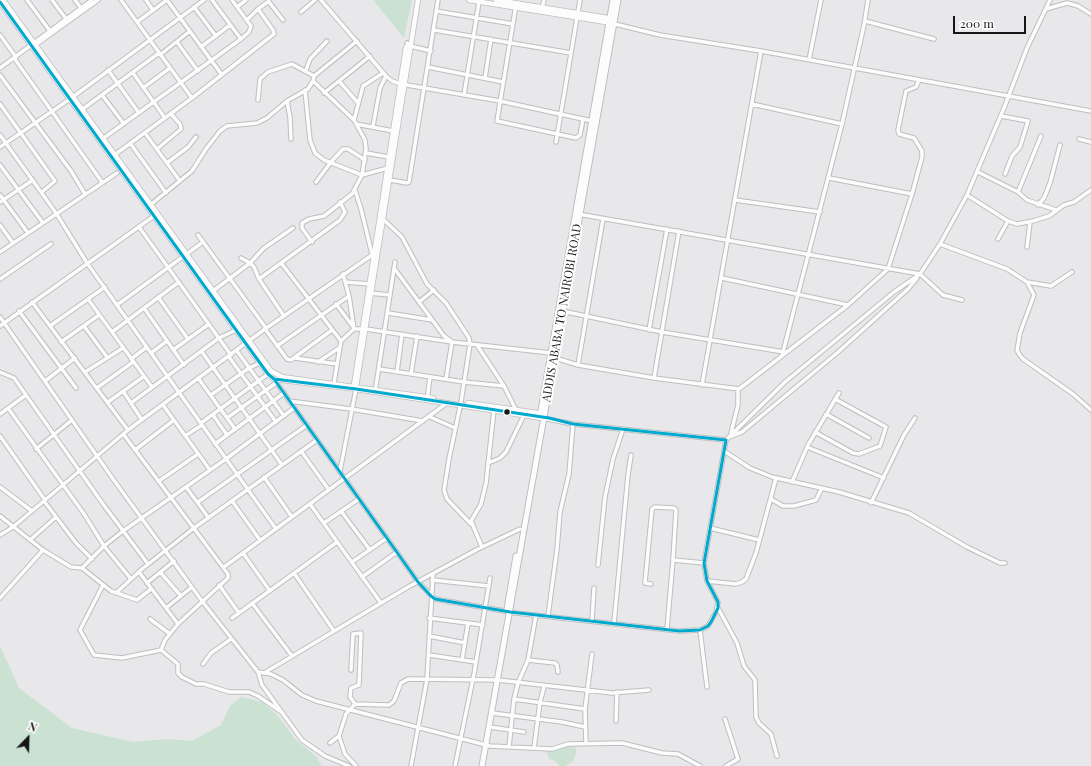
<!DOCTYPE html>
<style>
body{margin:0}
#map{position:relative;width:1091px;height:766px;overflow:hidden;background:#e8e8ea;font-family:"Playfair Display",serif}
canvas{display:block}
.north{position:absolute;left:8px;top:718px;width:40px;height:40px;-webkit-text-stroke:3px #fff;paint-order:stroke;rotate:23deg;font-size:11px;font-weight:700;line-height:16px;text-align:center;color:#161617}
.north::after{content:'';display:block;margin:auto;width:14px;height:18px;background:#161617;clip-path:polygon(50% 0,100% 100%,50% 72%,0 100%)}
.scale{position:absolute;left:953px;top:16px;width:73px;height:18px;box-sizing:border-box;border:2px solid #161617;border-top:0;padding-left:5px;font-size:12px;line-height:14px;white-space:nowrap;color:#161617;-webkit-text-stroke:3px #fff;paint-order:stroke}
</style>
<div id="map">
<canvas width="1091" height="766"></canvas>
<div class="north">N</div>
<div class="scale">200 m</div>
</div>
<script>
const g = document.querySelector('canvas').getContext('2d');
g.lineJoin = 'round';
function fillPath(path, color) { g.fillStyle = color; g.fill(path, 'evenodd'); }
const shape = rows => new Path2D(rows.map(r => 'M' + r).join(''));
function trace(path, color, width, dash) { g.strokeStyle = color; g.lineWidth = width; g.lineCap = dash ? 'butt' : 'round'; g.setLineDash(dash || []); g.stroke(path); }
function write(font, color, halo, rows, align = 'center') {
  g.font = font + ' "Playfair Display",serif'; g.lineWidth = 4; g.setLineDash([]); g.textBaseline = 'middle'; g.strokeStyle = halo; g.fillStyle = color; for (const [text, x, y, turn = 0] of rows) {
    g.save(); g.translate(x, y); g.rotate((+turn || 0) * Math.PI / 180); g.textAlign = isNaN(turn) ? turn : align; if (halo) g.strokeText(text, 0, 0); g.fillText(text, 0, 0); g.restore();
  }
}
fillPath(shape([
 [375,0,412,0,404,38,374,1],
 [0,646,19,688,72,728,133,742,167,739,192,741,221,725,230,706,241,697,262,702,278,716,296,740,316,756,322,766,0,766],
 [566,746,576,748,576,753,573,761,565,766,560,766,553,759,550,760,546,751,554,751]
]), '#cbe1d2');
const minor = shape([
 [27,0,50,31],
 [52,0,67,20],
 [75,0,81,8],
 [121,0,192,98],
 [146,0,153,10],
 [167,0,222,75],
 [232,0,251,26,249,32,241,39],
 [321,0,386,76,392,81,401,84,500,101,592,121],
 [269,2,283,20],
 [516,5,497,121,576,138,580,135,583,119],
 [194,7,216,36],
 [237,7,246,0],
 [258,9,269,1],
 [542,9,544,0],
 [1046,9,1067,3,1078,6,1091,14],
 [436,11,513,24],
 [301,12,315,0],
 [865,21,934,39],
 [137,22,167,0],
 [615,24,660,35,761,51,1091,111],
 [434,30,571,53],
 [0,35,16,57],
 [177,42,198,71],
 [407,43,410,46,431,51],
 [34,46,98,0],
 [201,47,230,25],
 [160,55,190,31],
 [14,58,102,182],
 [809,60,821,0],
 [428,67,503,82],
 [0,68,92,0],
 [108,70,139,113],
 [306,70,310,59,327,41],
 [133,73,165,118],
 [0,75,71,171,85,194],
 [485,78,491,39],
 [339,81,358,103],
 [143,88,170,68],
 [305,90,310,140,315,153,324,160,362,175,388,168],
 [324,93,370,56],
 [102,95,124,124],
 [464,95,479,2],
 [258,100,260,79,268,72,292,64,314,76],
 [287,101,290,117,291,139],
 [0,104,55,181,42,192],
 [752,104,842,124],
 [80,111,159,53],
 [1001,116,1028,121,1020,147,1012,156,1005,174],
 [354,120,363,86,383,73],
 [356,124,393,131],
 [373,126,380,88,386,76],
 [145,133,180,181],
 [0,135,56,213,87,263,276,529],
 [1079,139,1091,142],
 [101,140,241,39,212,0],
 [556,142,580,0],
 [130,143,166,193],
 [0,147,70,99,204,0],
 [157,149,181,129,180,124,171,114],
 [366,153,389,157],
 [113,156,192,98,274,34,273,30,258,9,247,20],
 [167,163,188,147,196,137],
 [0,165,43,223],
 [978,172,1018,192,1027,200,1056,210],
 [390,180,407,183,409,182,438,0],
 [316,182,331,162,343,149,348,149,365,160],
 [355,190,361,209,372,254],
 [1018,192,1041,136],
 [912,194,922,157,922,151,914,138,899,134,898,130,906,91,916,87,919,80],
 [0,195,28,233],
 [967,195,1008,221,1017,224,1033,221,1049,216,1064,205,1074,202,1091,190],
 [735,200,820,212],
 [0,202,33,180],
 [1038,205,1044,198,1050,183,1060,145],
 [149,206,192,171,206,149,220,131,227,126,257,123,267,118,287,101,308,89,313,81,314,76,357,41],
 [578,214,920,274,943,295,962,300],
 [384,220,402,237,427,284,446,303,469,338,470,344,461,402,449,459,444,490,447,499,471,524],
 [0,225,13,243],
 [139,227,231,355],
 [198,235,266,328],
 [998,239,1008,221],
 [312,242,302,228,302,223,309,219,324,216,352,194,362,175,366,149,365,140,354,120,313,81],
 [940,244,1007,269,1027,282,1034,295,1020,333,1017,350,1019,354,1023,359,1073,394,1091,410],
 [1027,247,1030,222],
 [0,252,117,173],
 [241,258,250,263,254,267,259,279,284,316],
 [282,264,341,341,354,329,366,329,452,342,551,353,555,358,578,365,654,378,739,389,782,356,842,124,864,25,868,0],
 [394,268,444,336,452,342,446,379],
 [343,274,349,296,354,329],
 [722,278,848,305],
 [0,279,51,244],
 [259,279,340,220,345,212,340,202],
 [345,282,370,284],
 [1027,282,1051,286,1072,272],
 [213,291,250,263,264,248,293,228],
 [369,293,390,295],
 [158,297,188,339],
 [88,299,152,387],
 [32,302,128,430],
 [419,302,434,290],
 [336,304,354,328],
 [117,305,203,242],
 [144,308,184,365],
 [19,311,76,388],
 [562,311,662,332,784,352],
 [388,313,432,320],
 [0,317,113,479,202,601,258,672,271,674,283,680,302,695,316,701,490,746,552,749,568,744,622,743,662,753,678,754,700,766],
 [0,326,154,216],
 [50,326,105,287],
 [84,326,107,357],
 [265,329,287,359,291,360,332,330],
 [649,330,667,229],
 [112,332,179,282],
 [61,342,99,315],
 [477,345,504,386,516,410],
 [277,346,349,296],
 [173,350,209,324],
 [237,351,284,416],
 [202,352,282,465],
 [151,353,167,341],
 [783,355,848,305,888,269,912,194,829,178],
 [229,357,276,422],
 [295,358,337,364],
 [131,359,147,347],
 [318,362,339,348],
 [578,365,603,219],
 [379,369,464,382,504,386],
 [0,372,14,378,103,504,148,564],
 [85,372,123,348],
 [397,372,402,334],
 [411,374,417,336],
 [198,378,235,429],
 [654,378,679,231],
 [274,379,418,582,435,599,516,613,679,631,700,630,708,626,716,612,718,602,707,581,704,563,726,440,573,424,542,418],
 [45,381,75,358],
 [334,383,341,341],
 [702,385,761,51],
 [97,388,133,362],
 [123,391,142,420],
 [375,392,395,262],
 [211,395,249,368,260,363],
 [427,400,430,377],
 [289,401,351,409,423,421],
 [108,402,143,377],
 [131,403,219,338,236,330],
 [163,405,210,470],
 [8,408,84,514,104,546,131,579],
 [0,414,26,395],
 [826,414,869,438],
 [213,415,227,435],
 [430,417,455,428],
 [227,418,276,383],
 [201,423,268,374],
 [815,432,853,453,859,454,880,446,886,427,835,399],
 [731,433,738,405,738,389],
 [124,435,228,574,228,578,178,624,165,640,161,650],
 [0,436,45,500],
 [185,436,202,425],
 [729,437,742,432,837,353,908,289,917,278],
 [726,440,785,382,894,292,920,274,940,244,967,195,1004,108,1027,48,1050,0],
 [215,444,284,393],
 [807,447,884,478],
 [36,449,72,420],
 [135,450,174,420],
 [301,451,329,490],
 [724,451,750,468,772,477,839,492,909,513,967,547,1000,563,1005,563],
 [488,463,500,458,506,452,524,415],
 [340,471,356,389],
 [264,477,292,517],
 [159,481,198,454],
 [792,482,808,445,839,393],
 [0,487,32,511],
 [186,487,208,517],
 [771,499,783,506,794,506,816,500,822,488],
 [44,501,76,543,92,559],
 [232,501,260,540],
 [198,502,307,425],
 [871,503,904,435,915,418],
 [310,504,381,603],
 [341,511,370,550],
 [0,516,43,550,71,567,82,568,111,591,137,600,151,589],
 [324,523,359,499],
 [710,528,759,540],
 [0,535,13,527,128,430,265,329,375,253],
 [30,540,56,517],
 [482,547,471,521,481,504,486,483,494,410],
 [243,553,270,591],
 [673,560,704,563],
 [352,562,387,538],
 [598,565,605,497,613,459,623,429],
 [224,567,447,403],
 [82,568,104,546,123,531,226,459,294,408],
 [139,572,178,624],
 [160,572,181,596],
 [294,573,334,631],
 [362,577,397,552],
 [432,580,489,586],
 [707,581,736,584,742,582,746,579,756,553,776,478],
 [147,583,174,561],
 [651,584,645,583,652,509,655,507,674,508,676,510,673,560,667,629],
 [103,585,80,630,94,655,122,658,161,650,178,664,178,673,182,677,196,684,204,684,229,692,249,692,258,696,280,711],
 [219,585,239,613,337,542],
 [116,593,142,569,194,528,317,440],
 [0,598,43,550],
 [252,603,292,656],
 [166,608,192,587],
 [718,608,737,643,744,666,755,680,756,717,759,723,771,734,777,756],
 [548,616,557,549,560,512,569,474,573,424],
 [232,618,239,613],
 [429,618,483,625],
 [150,619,170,634],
 [592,621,594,588],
 [614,623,628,475,631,455],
 [700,630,707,687],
 [429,636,465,643],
 [429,655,476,662],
 [462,660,468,623],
 [528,660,555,663,557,665,558,672],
 [203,664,211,653,231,639],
 [351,670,353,634,361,633,359,685,351,688,350,697,355,704],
 [258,672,262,685,302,740,325,756,349,766],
 [264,673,408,587,478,549,520,529],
 [514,699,585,709],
 [492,713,562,722,585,727],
 [725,719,738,759,726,766],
 [616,721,617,692],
 [490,727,524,732],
 [330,743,339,736],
 [586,743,585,709,592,654],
 [509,747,514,699,518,683,528,660,536,615],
 [534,748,540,702,544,687],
 [356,766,345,754,339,736,346,714,355,704,389,705,394,701,401,683,408,679,498,680,612,693,649,690],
 [411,766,427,679,433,574],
 [455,766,474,674,490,578]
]);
const major = shape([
 [3,0,271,371,282,377,433,398],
 [469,0,612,23],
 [496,0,614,19],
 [0,2,236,330,268,374,274,379,356,389,542,418],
 [354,385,406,47],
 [356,387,418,0],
 [468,403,544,414]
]);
const highway = shape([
 [540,416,613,0],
 [507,609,516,556],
 [482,766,618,0]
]);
trace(minor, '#bebec0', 5.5);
trace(major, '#bebec0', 6);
trace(highway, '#bebec0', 7);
trace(minor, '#fcfcfc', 3.5);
trace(major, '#fcfcfc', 4.5);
trace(highway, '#fcfcfc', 5);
trace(shape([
 [0,2,236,330,268,374,274,379,418,582,431,596,435,599,510,612,679,631,700,630,708,626,711,622,718,608,718,602,707,581,704,563,726,440,573,424,549,418,356,389,274,379]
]), '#00a9ce', 3);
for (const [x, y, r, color] of [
 [507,412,3.5,"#161617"]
]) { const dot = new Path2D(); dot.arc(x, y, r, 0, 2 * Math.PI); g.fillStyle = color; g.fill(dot); trace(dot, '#fff', 1.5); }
write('12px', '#161617', '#fff', [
 ["ADDIS ABABA TO NAIROBI ROAD",562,313,-80]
]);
</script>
